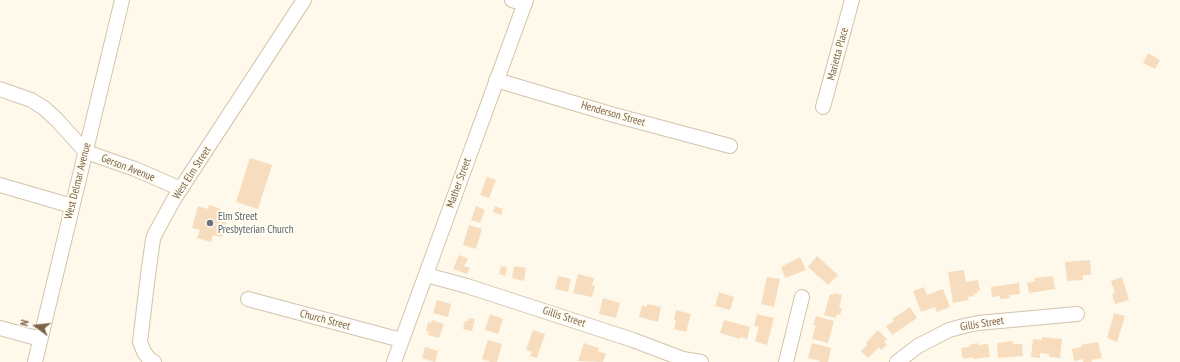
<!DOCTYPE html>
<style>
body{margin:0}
#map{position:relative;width:1180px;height:362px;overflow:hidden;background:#fef9ea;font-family:"PT Sans Narrow",sans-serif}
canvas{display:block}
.north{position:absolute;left:16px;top:306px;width:40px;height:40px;-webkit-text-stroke:3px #fffcf2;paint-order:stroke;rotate:285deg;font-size:11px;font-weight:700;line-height:16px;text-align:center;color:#7d6349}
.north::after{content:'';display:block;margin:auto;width:14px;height:18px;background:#7d6349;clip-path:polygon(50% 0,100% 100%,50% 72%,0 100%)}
</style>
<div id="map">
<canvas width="1180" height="362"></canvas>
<div class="north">N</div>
</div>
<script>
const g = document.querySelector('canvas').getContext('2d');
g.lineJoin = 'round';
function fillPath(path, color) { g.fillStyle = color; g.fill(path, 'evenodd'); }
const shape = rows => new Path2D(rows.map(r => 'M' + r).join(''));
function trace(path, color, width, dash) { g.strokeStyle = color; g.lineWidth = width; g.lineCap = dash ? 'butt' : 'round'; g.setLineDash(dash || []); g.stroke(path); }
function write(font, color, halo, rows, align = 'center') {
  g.font = font + ' "PT Sans Narrow",sans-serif'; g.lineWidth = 4; g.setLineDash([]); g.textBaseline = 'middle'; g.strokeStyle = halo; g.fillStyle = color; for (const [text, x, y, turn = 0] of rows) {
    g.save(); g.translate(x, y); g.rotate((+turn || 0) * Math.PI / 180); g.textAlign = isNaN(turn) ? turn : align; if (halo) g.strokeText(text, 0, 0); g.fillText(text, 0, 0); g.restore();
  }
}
fillPath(shape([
 [1148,53,1160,60,1155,69,1143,63],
 [250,158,272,165,258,209,236,202],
 [487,177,496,180,489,198,480,195],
 [209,205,221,209,219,215,227,218,222,237,213,235,211,242,197,238,200,230,192,228,198,206,208,209],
 [476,206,485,210,480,223,471,220],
 [495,206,503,209,501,215,493,212],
 [469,225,482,229,476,249,463,245],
 [459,255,468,259,464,266,470,268,467,274,453,269],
 [817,256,838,275,828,285,808,267],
 [800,257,806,270,785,278,781,267],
 [1090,260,1091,275,1083,275,1083,280,1067,281,1065,262],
 [501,266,507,267,505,276,499,274],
 [514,266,526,268,524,281,512,278],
 [964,270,966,282,978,280,980,291,977,291,977,293,974,294,974,296,968,297,969,300,953,303,948,272],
 [578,274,594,278,592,285,595,286,592,297,573,293],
 [558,276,571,279,568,292,555,289],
 [1053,276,1055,289,1029,293,1027,283,1035,281,1035,278],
 [767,277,780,279,774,307,761,304],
 [1122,277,1129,300,1115,304,1112,294,1115,293,1111,281],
 [1019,283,1020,294,1009,295,1010,298,1000,299,1000,296,992,297,991,287],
 [924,287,927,295,943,289,950,307,937,312,935,307,921,312,913,291],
 [719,292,734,297,730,310,715,306],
 [834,293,842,295,839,308,842,308,840,315,837,314,836,318,824,315,830,294,834,295],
 [603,298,620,303,616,318,599,314],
 [437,300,451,304,448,317,433,313],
 [647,304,661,307,658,322,639,317,642,305,647,307],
 [910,307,917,318,892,335,886,326,894,321,892,319],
 [676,310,691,314,686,332,674,329,676,321,674,320],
 [1114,313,1125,316,1117,342,1107,338],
 [490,314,503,319,498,334,485,330],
 [757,314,774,318,767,345,755,341,759,327,754,326],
 [816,316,834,321,828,343,812,339,816,325,813,325],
 [469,318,475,319,472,331,463,329,465,321,468,321],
 [432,320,444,324,439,338,428,335,429,332,426,331,428,322,431,323],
 [724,320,750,327,747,339,741,337,740,339,720,333],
 [533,330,545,334,537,358,530,356,532,352,526,350],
 [878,330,887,339,884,342,887,345,881,350,879,347,868,358,861,351,867,345,866,343],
 [1042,337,1062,339,1060,358,1049,357,1049,354,1040,353,1040,358,1031,357,1033,339,1042,340],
 [488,340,502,344,497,362,491,362,482,359],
 [1013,341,1013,344,1022,344,1023,356,998,358,997,343],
 [1098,342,1102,358,1091,360,1092,362,1083,362,1083,359,1074,361,1072,349,1082,347,1081,345],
 [584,343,599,348,598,351,606,354,603,362,578,361],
 [812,343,831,348,828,362,819,362,820,361,808,358],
 [977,343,979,345,988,344,990,357,973,359,973,357,963,359,961,348,969,347,969,345],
 [425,347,438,351,435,362,422,358]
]), '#f7ddbe');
const minor = shape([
 [512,0,525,4],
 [496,80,614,115,730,146],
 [0,89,31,100,44,108,57,120,86,152,135,169,181,189],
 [823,107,852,0],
 [0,185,72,206],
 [426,275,467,286,633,340,683,359,701,362],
 [248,299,401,340],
 [0,328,40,339],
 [35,362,122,0],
 [154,362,149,359,144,352,140,342,148,275,153,239,156,232,174,199,304,0],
 [394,362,526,0],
 [786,362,802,297],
 [897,362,918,346,949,330,964,326,978,323,1077,314]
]);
trace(minor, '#d3c3ad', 16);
trace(minor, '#fff', 14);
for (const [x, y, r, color] of [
 [210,223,4,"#6b7280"]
]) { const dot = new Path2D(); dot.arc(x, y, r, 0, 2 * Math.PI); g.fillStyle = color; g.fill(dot); trace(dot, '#fffcf2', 1.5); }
write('11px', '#7d6349', '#fffcf2', [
 ["Marietta Place",838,54,-75],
 ["Henderson Street",613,114,16],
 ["Gerson Avenue",128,168,21],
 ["West Elm Street",192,173,-57],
 ["West Delmar Avenue",78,181,-76],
 ["Mather Street",459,183,-70],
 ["Gillis Street",564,317,18],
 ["Church Street",325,320,15],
 ["Gillis Street",982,324,-9]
]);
write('11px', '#5b616d', '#fffcf2', [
 ["Elm Street",218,217],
 ["Presbyterian Church",218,230]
], 'left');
</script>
